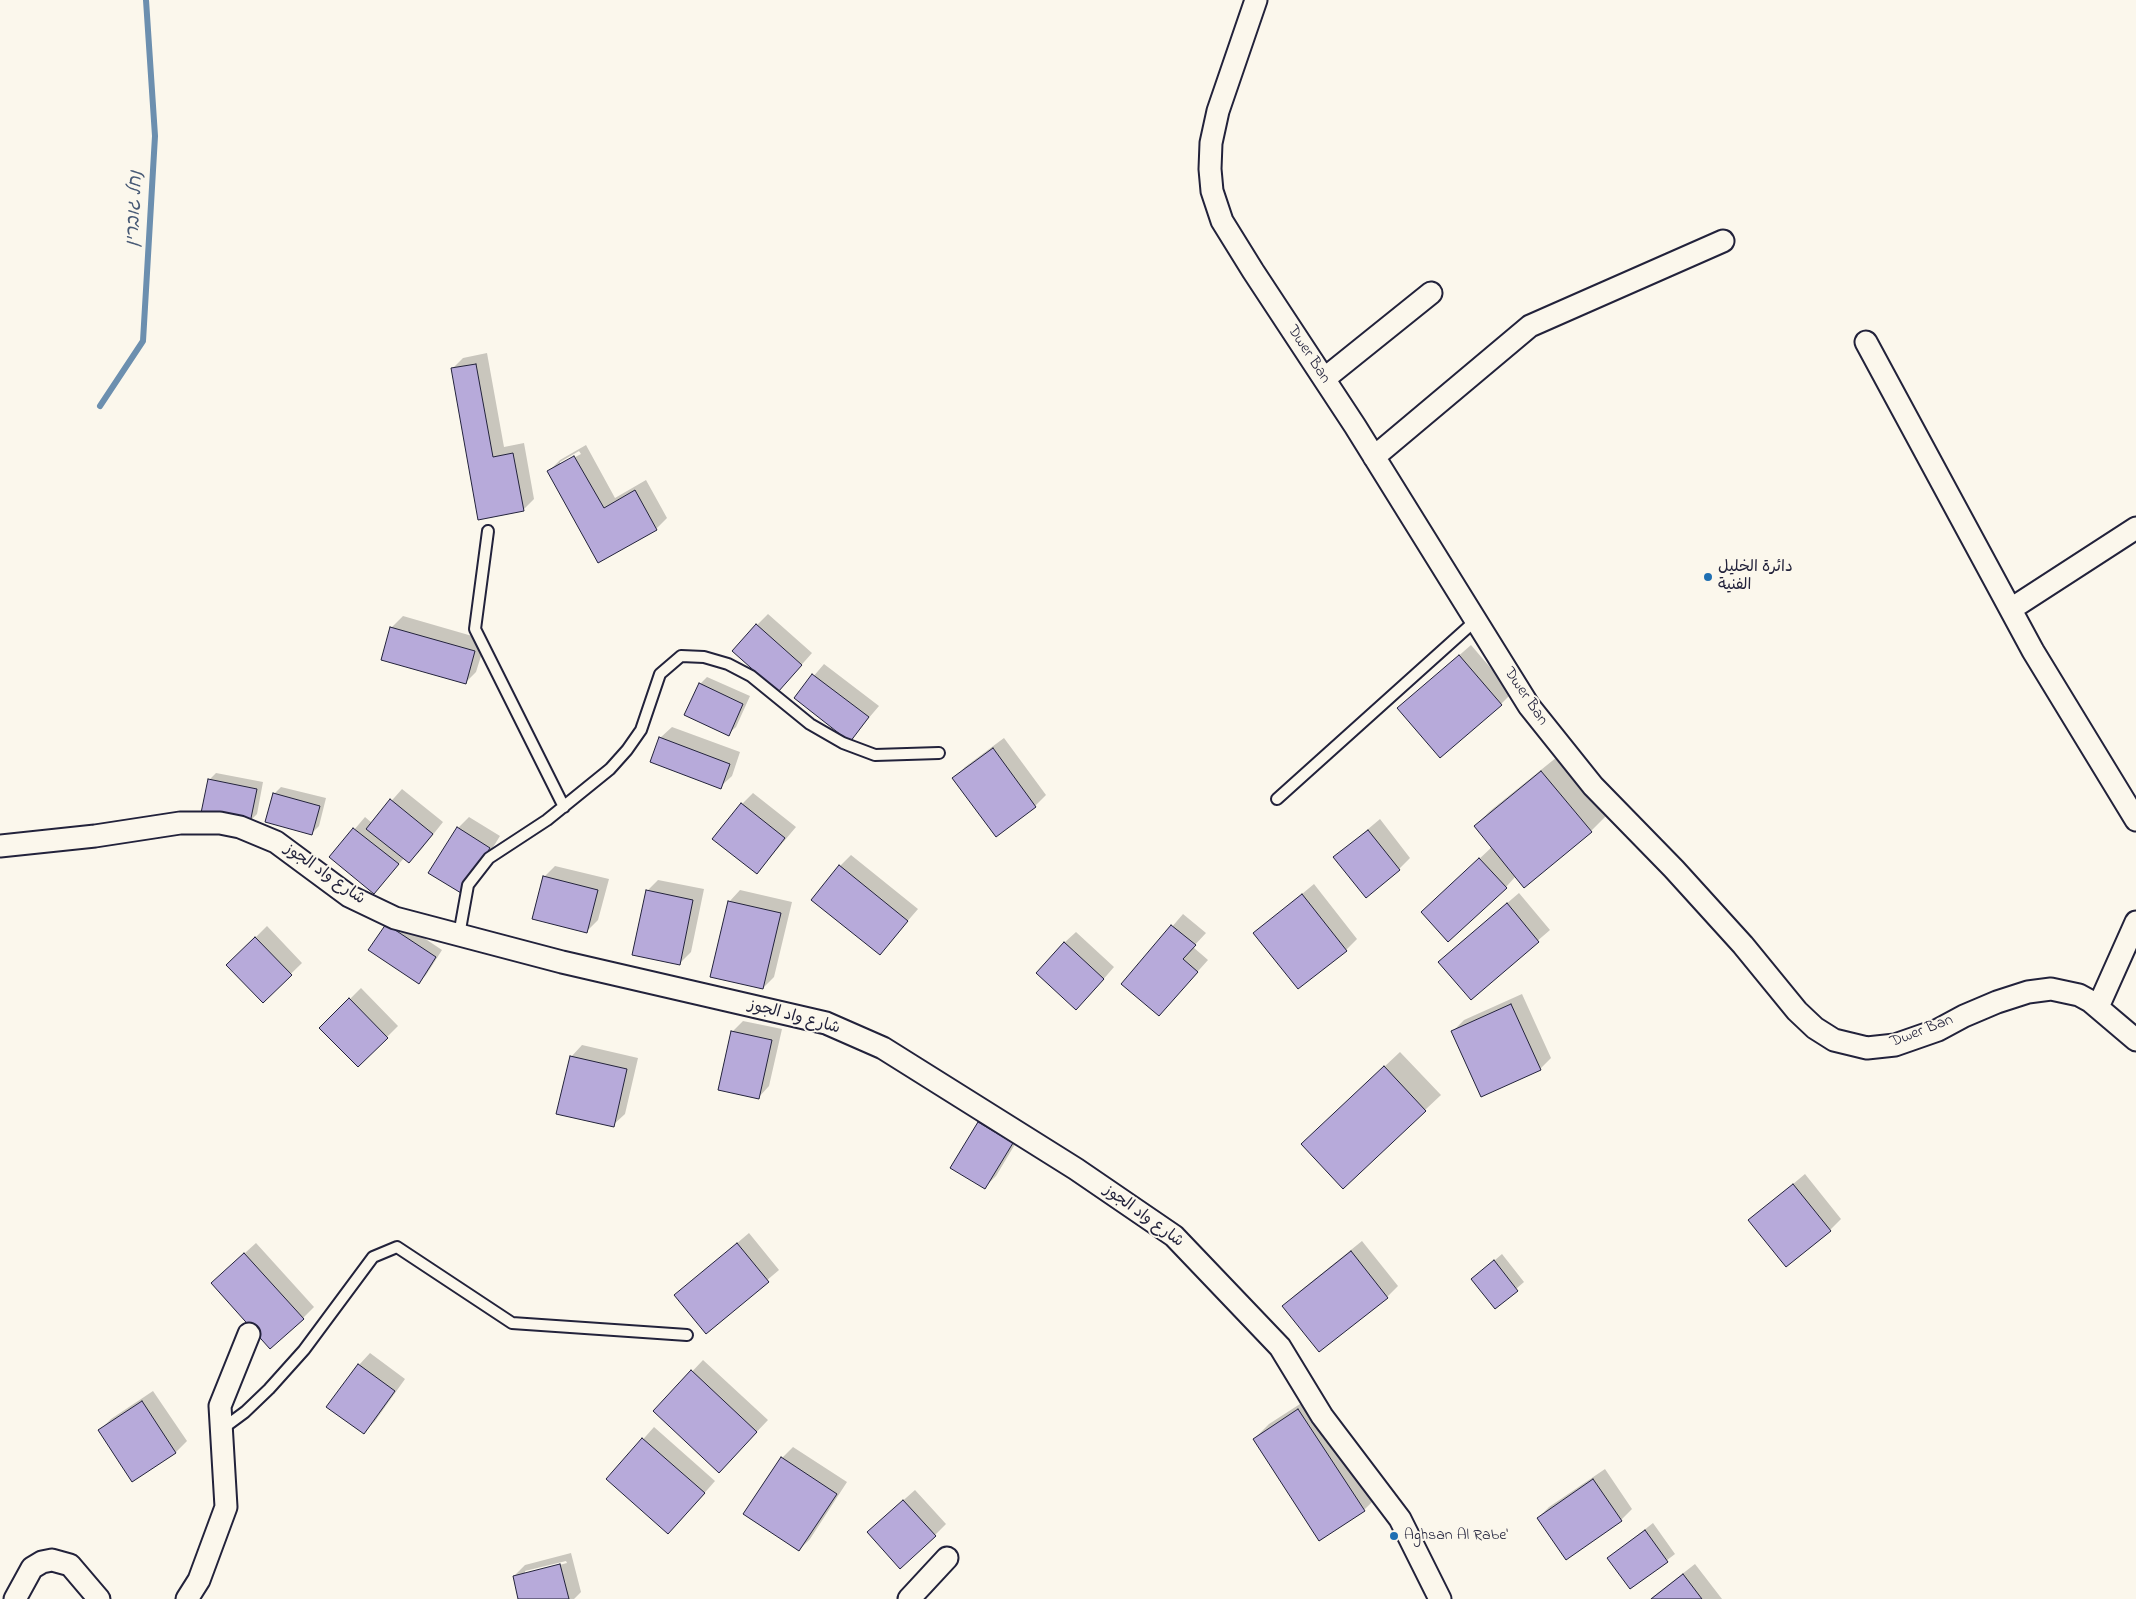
<!DOCTYPE html>
<meta charset="utf-8">
<style>
body{margin:0}
canvas{display:block;background:#fbf7ec}
</style>
<canvas width="2136" height="1599"></canvas>
<script>
const g = document.querySelector('canvas').getContext('2d');
g.lineJoin = 'round';
function fillPath(path, color) { g.fillStyle = color; g.fill(path, 'evenodd'); }
const shape = rows => new Path2D(rows.map(r => 'M' + r).join(''));
function trace(path, color, width, dash) { g.strokeStyle = color; g.lineWidth = width; g.lineCap = dash ? 'butt' : 'round'; g.setLineDash(dash || []); g.stroke(path); }
function write(font, color, halo, rows, align = 'center') {
  g.font = font + ' "Indie Flower","Playpen Sans Arabic","Playpen Sans Hebrew",sans-serif'; g.lineWidth = 4; g.setLineDash([]); g.textBaseline = 'middle'; g.strokeStyle = halo; g.fillStyle = color; for (const [text, x, y, turn = 0] of rows) {
    g.save(); g.translate(x, y); g.rotate((+turn || 0) * Math.PI / 180); g.textAlign = isNaN(turn) ? turn : align; if (halo) g.strokeText(text, 0, 0); g.fillText(text, 0, 0); g.restore();
  }
}
fillPath(shape([
 [487,353,504,447,524,443,534,499,523,510,479,518,452,369,463,358],
 [586,445,615,498,646,480,667,518,656,529,599,562,549,471,560,460],
 [579,451,581,454,560,465,560,462],
 [768,614,812,653,789,679,757,625],
 [403,616,486,640,476,672,465,683,391,628],
 [1471,645,1512,693,1501,704,1399,708],
 [824,664,879,706,850,740,795,698],
 [707,677,750,696,736,727,728,734,700,684],
 [672,727,740,752,732,776,720,787,660,738],
 [1004,738,1046,795,1035,806,954,778,965,767],
 [1557,757,1606,816,1591,831,1516,876,1506,887,1434,901,1492,847,1475,826,1490,811],
 [216,773,263,782,257,814,250,821,209,780],
 [281,787,326,798,319,826,312,833,274,794],
 [402,789,443,822,420,851,409,862,404,858,374,893,331,857,365,817,372,823],
 [753,793,796,827,757,873,742,804],
 [469,817,500,836,472,881,458,828],
 [1380,819,1410,858,1399,869,1335,857],
 [851,855,918,909,880,953,840,866],
 [555,866,609,879,598,920,587,931,544,877],
 [658,880,704,889,691,952,680,963,647,891],
 [1314,884,1357,939,1346,950,1255,933],
 [740,890,792,902,774,977,763,988,729,902],
 [1519,893,1550,930,1471,998,1451,951],
 [1183,914,1206,933,1193,947,1208,960,1159,1015,1123,984],
 [394,918,442,950,426,975,419,982,370,950],
 [267,926,302,963,263,1001,228,965],
 [1076,932,1114,967,1088,997,1064,943],
 [361,988,398,1026,358,1066,321,1028],
 [1522,994,1551,1058,1540,1069,1453,1031,1464,1020],
 [743,1021,782,1029,769,1086,758,1098,732,1032],
 [582,1045,638,1058,625,1114,613,1125,571,1057],
 [1400,1052,1441,1095,1343,1187,1318,1129],
 [990,1111,1023,1131,996,1176,985,1187,979,1123],
 [1805,1174,1841,1219,1830,1230,1750,1220],
 [749,1233,779,1270,706,1332,676,1295],
 [1362,1241,1398,1286,1387,1297,1284,1306,1295,1295],
 [256,1243,314,1307,303,1318,224,1272],
 [1502,1254,1524,1282,1495,1307,1473,1279],
 [370,1353,405,1379,375,1421,364,1432,359,1365],
 [703,1360,768,1420,730,1460,655,1411],
 [153,1391,187,1441,176,1452,133,1480,99,1431,111,1419],
 [1314,1395,1379,1495,1364,1510,1254,1439,1269,1424],
 [654,1427,715,1481,680,1521,608,1479],
 [793,1447,847,1482,810,1539,799,1550,782,1458],
 [1605,1469,1632,1509,1621,1520,1538,1518,1549,1507],
 [915,1490,946,1524,935,1535,880,1521],
 [1653,1523,1675,1554,1631,1588,1609,1558],
 [571,1553,581,1592,574,1599,520,1599,514,1576,525,1565],
 [566,1561,567,1563,525,1574,525,1571],
 [1695,1564,1722,1599,1650,1599]
]), '#0003');
trace(shape([
 [100,406,143,341,155,136,146,0]
]), '#6c8faf', 6);
const building = shape([
 [476,364,493,457,513,453,524,511,478,520,451,368,476,364],
 [574,456,604,508,635,490,657,530,598,563,547,471,574,456],
 [756,624,802,665,778,692,732,651,756,624],
 [390,627,475,651,466,684,381,660,390,627],
 [1459,655,1502,705,1440,758,1397,708,1459,655],
 [812,674,869,717,850,742,794,698,812,674],
 [699,683,743,704,729,736,684,715,699,683],
 [659,737,730,764,721,789,650,762,659,737],
 [993,748,1036,807,996,837,952,778,993,748],
 [1541,771,1592,832,1524,888,1474,826,1541,771],
 [208,779,257,789,250,823,201,813,208,779],
 [273,793,320,806,312,835,265,822,273,793],
 [390,799,433,834,409,863,366,829,390,799],
 [741,803,785,838,757,874,712,839,741,803],
 [457,827,490,848,461,893,428,873,457,827],
 [353,828,399,864,374,894,329,857,353,828],
 [1368,830,1400,870,1366,898,1333,857,1368,830],
 [1479,858,1507,888,1448,942,1421,912,1479,858],
 [839,865,908,921,880,955,811,900,839,865],
 [543,876,598,890,587,933,532,919,543,876],
 [646,890,693,900,680,965,632,955,646,890],
 [1302,894,1347,951,1298,989,1253,933,1302,894],
 [728,901,781,913,763,989,710,977,728,901],
 [1507,903,1539,942,1471,1000,1438,962,1507,903],
 [386,924,436,957,419,984,368,950,386,924],
 [1171,925,1196,945,1183,959,1198,972,1159,1016,1121,984,1171,925],
 [255,937,292,975,263,1003,226,965,255,937],
 [1064,942,1104,979,1076,1010,1036,973,1064,942],
 [349,998,388,1038,358,1067,319,1028,349,998],
 [1511,1004,1541,1070,1481,1097,1451,1031,1511,1004],
 [731,1031,772,1040,759,1099,718,1090,731,1031],
 [570,1056,627,1069,614,1127,556,1114,570,1056],
 [1384,1066,1426,1111,1343,1189,1301,1144,1384,1066],
 [978,1122,1013,1143,985,1189,950,1168,978,1122],
 [1793,1184,1831,1231,1786,1267,1748,1220,1793,1184],
 [737,1243,769,1282,706,1334,674,1295,737,1243],
 [1351,1251,1388,1298,1319,1352,1282,1306,1351,1251],
 [244,1253,304,1319,270,1349,211,1283,244,1253],
 [1494,1260,1518,1291,1495,1309,1471,1279,1494,1260],
 [358,1364,395,1391,364,1434,326,1407,358,1364],
 [691,1370,757,1432,719,1473,653,1411,691,1370],
 [142,1401,176,1453,132,1482,98,1430,142,1401],
 [1298,1409,1365,1511,1319,1541,1253,1439,1298,1409],
 [642,1438,705,1493,668,1534,606,1479,642,1438],
 [781,1457,837,1494,799,1551,743,1514,781,1457],
 [1593,1479,1622,1521,1566,1560,1537,1518,1593,1479],
 [903,1500,936,1536,900,1569,867,1532,903,1500],
 [1645,1530,1668,1562,1630,1589,1607,1558,1645,1530],
 [560,1564,569,1599,518,1599,513,1576,560,1564],
 [1683,1574,1702,1599,1651,1599,1683,1574]
]);
fillPath(building, '#b7aada');
trace(building, '#22223b', 1);
const service = shape([
 [488,531,475,629,564,807],
 [1277,799,1475,621],
 [459,935,468,885,489,858,547,820,610,769,627,750,641,730,660,674,681,656,704,657,728,664,751,676,810,724,843,743,875,755,939,753],
 [222,1429,245,1412,269,1389,304,1350,373,1257,397,1247,512,1323,687,1335]
]);
const minor = shape([
 [1256,0,1218,111,1211,143,1210,169,1212,191,1222,221,1253,271,1355,426,1529,706,1593,786,1674,869,1743,945,1797,1011,1815,1028,1834,1040,1867,1048,1895,1045,1938,1030,1964,1016,1997,1002,2028,992,2051,989,2079,995,2090,1001,2136,1040],
 [1866,342,2033,651,2136,820],
 [1324,379,1431,293],
 [1374,457,1530,326,1723,241],
 [2011,609,2136,528],
 [0,846,95,836,180,823,220,823,240,827,276,842,349,896,395,918,562,962,826,1023,883,1048,1076,1169,1174,1236,1280,1347,1322,1416,1400,1519,1440,1599],
 [2098,1007,2136,922],
 [15,1599,32,1568,42,1562,52,1560,70,1565,99,1599],
 [187,1599,199,1580,226,1507,220,1406,249,1334],
 [909,1599,947,1558]
]);
trace(service, '#22223b', 14);
trace(minor, '#22223b', 25);
trace(service, '#fbf7ec', 10);
trace(minor, '#fbf7ec', 21);
for (const [x, y, r, color] of [
 [1708,577,5,"#1f6fb2"],
 [1394,1536,5,"#1f6fb2"]
]) { const dot = new Path2D(); dot.arc(x, y, r, 0, 2 * Math.PI); g.fillStyle = color; g.fill(dot); trace(dot, '#fbf7ec', 2); }
write('16px', '#22223b', '#fbf7ec', [
 ["Dwer Ban",1308,355,57],
 ["Dwer Ban",1525,697,56],
 ["شارع واد الجوز",324,875,35],
 ["شارع واد الجوز",794,1018,15],
 ["Dwer Ban",1922,1032,-21],
 ["شارع واد الجوز",1143,1217,36]
]);
write('16px', '#22223b', '#fbf7ec', [
 ["دائرة الخليل",1718,568],
 ["الفنية",1718,586],
 ["Aghsan Al Rabe'",1404,1536]
], 'left');
write('italic 18px', '#475975', '#fbf7ec', [
 ["נחל גוברין",136,209,-87]
]);
</script>
